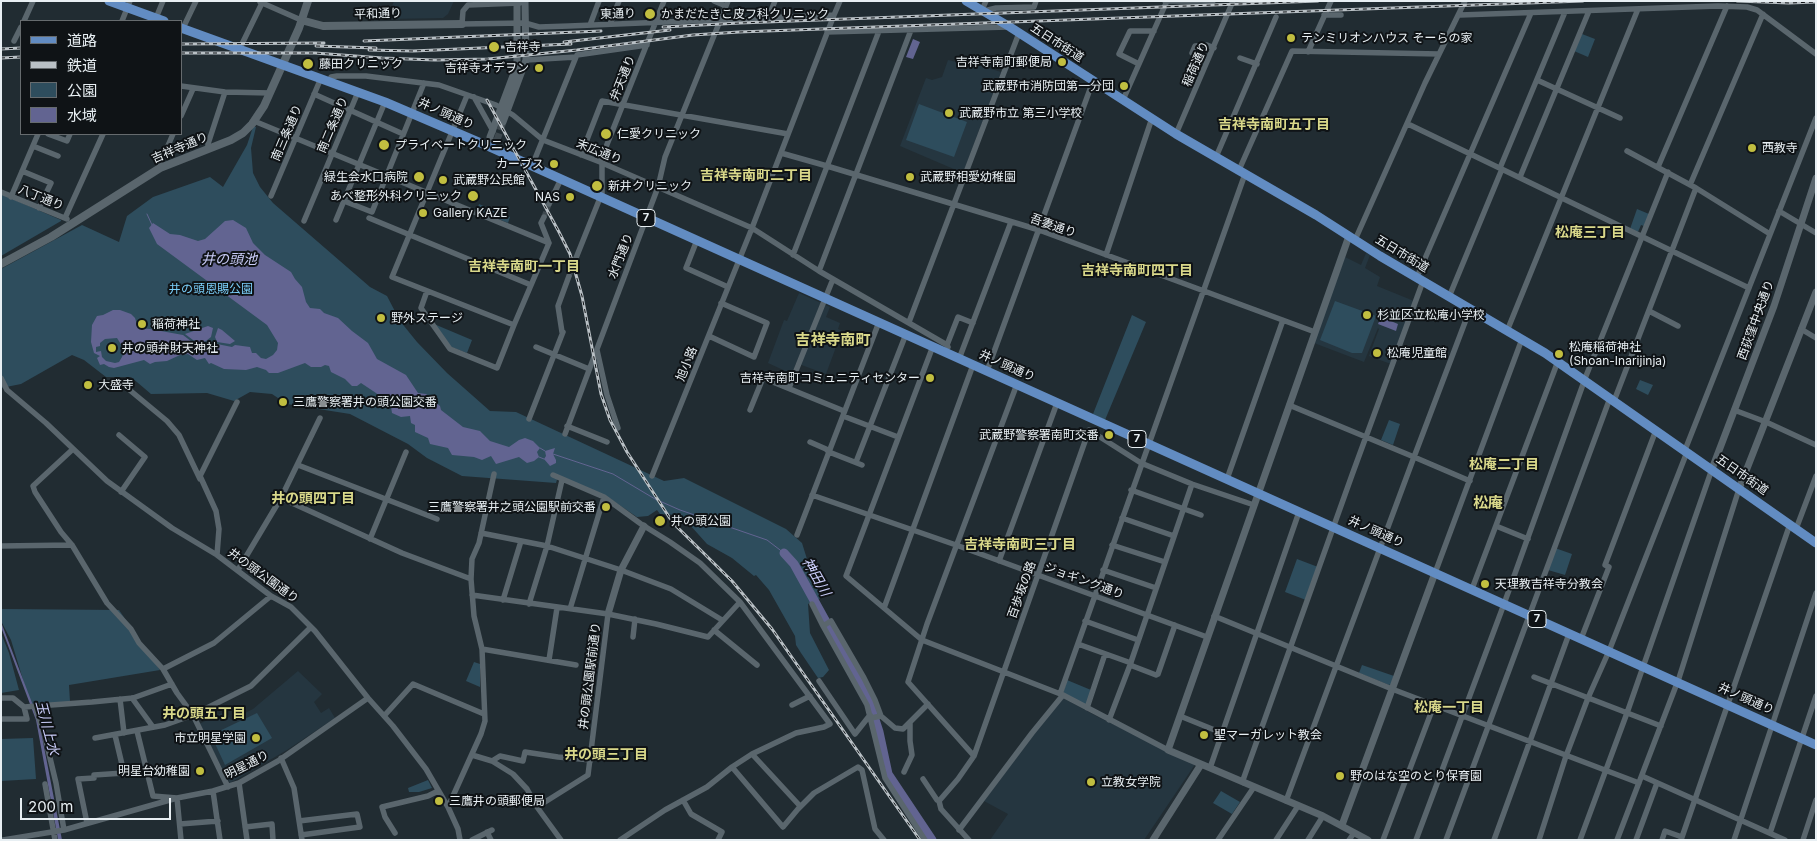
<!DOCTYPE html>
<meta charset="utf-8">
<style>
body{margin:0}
#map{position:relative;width:1817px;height:841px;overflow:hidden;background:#212c32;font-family:Inter,"Noto Sans JP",sans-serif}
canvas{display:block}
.frame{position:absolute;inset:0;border:2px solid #e8eff3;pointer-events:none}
.legend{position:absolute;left:20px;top:20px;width:162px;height:115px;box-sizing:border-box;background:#0f1316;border:1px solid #666b6e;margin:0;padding:6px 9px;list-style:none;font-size:15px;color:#e8eff3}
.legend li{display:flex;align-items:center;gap:10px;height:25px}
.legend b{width:25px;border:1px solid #666b6e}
.scale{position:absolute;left:20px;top:798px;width:151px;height:22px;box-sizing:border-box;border:2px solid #e8eff3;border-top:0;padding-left:6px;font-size:15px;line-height:18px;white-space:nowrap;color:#e8eff3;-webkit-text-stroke:4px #0f1316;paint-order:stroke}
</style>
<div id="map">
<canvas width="1817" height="841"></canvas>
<div class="frame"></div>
<ul class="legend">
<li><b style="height:6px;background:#628cc2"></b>道路</li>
<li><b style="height:6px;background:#b9c0c5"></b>鉄道</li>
<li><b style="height:14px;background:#2e4d5d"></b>公園</li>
<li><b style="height:14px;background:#626491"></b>水域</li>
</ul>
<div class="scale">200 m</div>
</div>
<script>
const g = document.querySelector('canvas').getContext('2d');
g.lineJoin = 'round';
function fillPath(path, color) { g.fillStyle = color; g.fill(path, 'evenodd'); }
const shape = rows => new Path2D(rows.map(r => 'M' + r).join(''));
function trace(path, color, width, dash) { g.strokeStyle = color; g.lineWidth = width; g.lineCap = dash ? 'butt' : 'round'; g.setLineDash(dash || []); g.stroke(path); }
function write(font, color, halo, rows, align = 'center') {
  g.font = font + ' Inter,"Noto Sans JP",sans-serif'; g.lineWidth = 4; g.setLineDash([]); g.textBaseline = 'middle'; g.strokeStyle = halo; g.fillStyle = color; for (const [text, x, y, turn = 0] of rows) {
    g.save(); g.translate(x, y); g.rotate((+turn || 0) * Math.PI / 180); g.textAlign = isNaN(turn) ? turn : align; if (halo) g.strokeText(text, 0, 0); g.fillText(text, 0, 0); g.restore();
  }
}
fillPath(shape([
 [394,1,454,1,448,14,443,18,387,19],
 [948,60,961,63,969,62,1001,72,963,173,900,146,926,78,932,80,942,77],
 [1366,253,1370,255,1365,268,1380,277,1377,286,1414,301,1391,364,1369,356,1379,329,1378,328,1364,362,1314,343,1345,257,1361,265],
 [799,293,830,307,826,317,840,323,838,329,842,331,826,374,796,363,792,374,768,363,784,320,787,321],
 [298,671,322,694,314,702,321,713,329,708,335,718,287,750,230,783,199,724,226,711,231,720,253,709],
 [1063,698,1098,717,1196,763,1144,840,990,840,1008,814,984,801,1039,727]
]), '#253640');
fillPath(shape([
 [1582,34,1595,39,1588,57,1574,51],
 [919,104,967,122,954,157,906,140],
 [253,127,256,127,251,148,253,173,260,187,273,203,370,287,387,296,400,321,417,342,447,373,490,411,516,412,664,481,684,478,786,529,802,543,812,575,827,595,808,604,810,633,829,670,823,677,818,678,801,653,796,645,795,636,769,590,756,575,754,576,732,558,707,544,681,515,660,514,657,510,648,516,637,517,606,496,558,476,556,483,462,476,427,458,408,444,350,414,287,404,272,394,250,392,234,401,207,393,151,394,131,377,106,377,84,360,72,355,21,384,1,388,1,269,82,225,119,242,127,216,153,197,210,177,223,187,247,145],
 [1,194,61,220,61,221,1,256],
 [479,204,510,217,508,223,477,210],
 [1637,209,1649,214,1644,226,1641,225,1638,232,1630,229],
 [1335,301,1376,316,1362,353,1352,353,1320,340],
 [1132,315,1146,322,1105,420,1093,414],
 [434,324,472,340,467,353,451,347],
 [1640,380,1653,385,1648,395,1636,389],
 [1389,420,1400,424,1393,445,1381,440],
 [1555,548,1572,554,1565,575,1548,570],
 [1297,559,1318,567,1306,600,1285,592],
 [1,609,119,610,160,670,69,685,70,702,31,706,11,640,1,621],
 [1,633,9,653,19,690,1,693],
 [474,662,480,664,480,687,466,681],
 [1362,665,1394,676,1391,684,1389,685,1359,673],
 [1067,680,1091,690,1087,706,1063,693],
 [257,713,272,738,225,765,211,735],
 [33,738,36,779,1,781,1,739],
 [428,780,432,788,419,792,409,792,408,788],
 [1221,791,1240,802,1232,814,1213,803]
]), '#2e4d5d');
fillPath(shape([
 [913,39,920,42,913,59,906,57],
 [233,220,246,228,253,243,265,255,291,272,295,279,302,287,306,302,310,308,320,309,324,313,338,318,352,331,368,343,377,359,406,375,418,393,426,394,440,406,441,410,463,427,480,431,490,441,509,447,519,440,525,438,533,441,540,448,537,452,539,457,534,461,527,463,519,457,496,464,491,456,482,460,474,457,452,455,448,448,430,444,428,438,415,432,415,425,411,423,410,416,401,417,392,413,391,407,376,393,361,383,357,386,352,386,345,379,331,372,329,366,325,365,321,367,311,367,305,363,278,373,269,373,266,370,257,367,246,370,224,369,211,363,209,364,205,358,197,360,188,354,180,355,167,361,155,362,150,364,144,360,114,368,109,367,104,364,100,365,97,358,100,356,94,353,91,342,92,325,97,316,103,315,113,310,120,310,131,314,135,318,138,328,150,329,183,335,196,345,207,344,213,347,217,344,232,347,235,345,250,347,252,353,256,353,261,358,266,359,273,355,277,350,278,343,267,325,157,244,149,228,153,223,170,234,180,235,198,241,205,239,225,221],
 [117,338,122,346,124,352,122,357,119,362,115,363,106,361,102,357,101,351,96,352,96,347,100,346,100,343,105,339],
 [1381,317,1398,324,1396,331,1378,324],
 [208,326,213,328,211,337,206,341,199,342,193,340,185,334],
 [218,328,222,330,235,341,230,344,217,342,215,337],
 [555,448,553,454,556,460,556,463,550,466,544,459,546,456,545,451],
 [1,622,39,721,62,840,58,839,36,720,1,627]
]), '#626491');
trace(shape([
 [147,214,152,225],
 [540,448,545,451],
 [553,454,613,474,655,499,680,510,767,540,784,553],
 [539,457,544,459]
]), '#626491', 1);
trace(shape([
 [784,553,794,564,868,698,879,732,888,774,932,840]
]), '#626491', 9);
trace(shape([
 [544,217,549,204],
 [569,276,576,258]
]), '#3f494f', 5.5, [5.5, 3]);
trace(shape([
 [497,140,503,122]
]), '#3f494f', 7, [7, 3.5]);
trace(shape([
 [714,1,726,6],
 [1165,1,1213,1],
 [260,2,301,20],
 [520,3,468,5,463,11,462,24,525,23,539,27,569,26,834,15,840,1],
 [982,10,986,1],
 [984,11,996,8,1034,7,1036,1],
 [1324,15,1341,15],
 [1460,15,1718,6,1747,7,1757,10,1816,54],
 [156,18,163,1],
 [768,18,775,1],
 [24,21,33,1],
 [122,21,130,1],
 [610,24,619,1],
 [590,25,599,1],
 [183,28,196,1],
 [827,32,1008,27],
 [14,41,21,27],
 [240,48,262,3],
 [1308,52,1331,1],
 [1192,53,1195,46,1207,45,1214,48],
 [1240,58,1257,64],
 [526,60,576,57,577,55,647,45],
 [1139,64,1119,54,1130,31,1154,31],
 [1537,80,1620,118],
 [330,82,331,77,337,76,366,76,439,85,496,105,513,115,543,140,600,162,752,228,819,271,947,345],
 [181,86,225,92,270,93],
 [314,94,403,134],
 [474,97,493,131],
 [466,98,392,277,514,325,549,243,541,223,544,217],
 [1123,100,1167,1],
 [181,116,193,89],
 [254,121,549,243],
 [1408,124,1749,288],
 [48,134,67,141,70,134],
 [1176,134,1233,1],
 [33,146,58,156],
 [208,149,208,144,225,92],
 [1627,151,1696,188,1770,234],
 [781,153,827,166,1039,230,1315,332],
 [581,155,602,101,788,134],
 [1216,157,1276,17],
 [600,162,664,1],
 [532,166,576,57],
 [1658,167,1727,6],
 [160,168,161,162,173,134],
 [1500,168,1565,12],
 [1239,170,1292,51,1439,54],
 [22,171,51,183,39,208],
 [1520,177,1589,11],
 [1690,185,1763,14],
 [1,192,67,219],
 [271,196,321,78],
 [11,197,38,134],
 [344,201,372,212,424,83],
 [549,204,561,179],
 [1779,211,1816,233],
 [65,218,103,134],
 [369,218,531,285],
 [336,220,385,102],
 [304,221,358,92],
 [697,240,686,268,728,287],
 [1355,240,1425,83,1465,1],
 [793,255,879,31],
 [1106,255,1152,118],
 [576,258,602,193,602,163],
 [819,271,911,30],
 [1417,277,1531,13],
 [427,291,421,308,450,349,497,368,514,325],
 [1449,297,1502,169],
 [1470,309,1414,457,1470,481],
 [1649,311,1678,326],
 [909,322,1019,33],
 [1801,329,1816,338],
 [1507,331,1638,9],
 [709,336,754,357,767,323,721,303],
 [933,346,846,576,922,640,1063,695,1168,750],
 [536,347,589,369],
 [948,347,947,345,958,317,973,323],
 [597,350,607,395,618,428],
 [959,359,1011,222],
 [987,371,1093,81],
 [1,378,7,390,46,423,107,481,172,528,217,555,271,596,291,607,315,631,368,698,393,726,426,769,448,807,458,829,460,840],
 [126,387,167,421,179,435,200,479],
 [789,388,833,279],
 [1614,401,1696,188],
 [750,410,763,378,844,411],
 [1734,410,1766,422,1816,445],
 [843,416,898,437],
 [529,419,563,332,562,332,558,306,569,276],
 [567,426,607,442],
 [565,434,658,187,665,157,728,1],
 [119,435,145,457,121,492],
 [810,442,826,449,829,452,862,465],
 [73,449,33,486,35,492,61,532,72,545,107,603,131,629,139,643,163,669,177,693,193,715,228,787],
 [1685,450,1816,118],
 [856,462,906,334],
 [298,465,437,519],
 [553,475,604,497,641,524,670,542,700,563,740,602,830,724,824,727,796,733,752,754,732,767,707,787,665,810,620,840],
 [652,476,752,228,834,15],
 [1227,479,1283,320],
 [1131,490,1201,515],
 [812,495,956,545,1207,637],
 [281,498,402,553,471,579],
 [1122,518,1174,536],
 [1496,526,1528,539],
 [1796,529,1816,476],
 [481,533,547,546,621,570,671,589,722,620],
 [797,535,879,322],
 [370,539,406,452],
 [1112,545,1165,562],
 [1,546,72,545],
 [217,555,219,529,216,511,200,476,237,402],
 [999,561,1057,403],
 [238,570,281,498,320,418],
 [1103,570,1156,588],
 [1435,573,1522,339],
 [1472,589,1558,361],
 [472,595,608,614,656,624,708,637,740,602],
 [503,600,521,541],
 [529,604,547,546,562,480],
 [812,604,823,626,831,621,864,678,875,700,881,716],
 [884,608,973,365],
 [570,609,604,497],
 [1214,616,1392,689,1639,783],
 [1085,621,1138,640],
 [823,626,867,705,885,778,925,840],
 [714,630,757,665],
 [633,637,635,619],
 [1581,639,1609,567,1605,565,1656,430],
 [1078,644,1131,663],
 [482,649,576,665],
 [549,660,557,608],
 [1130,665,1156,675,1158,674,1175,625],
 [163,669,214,643,271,596],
 [1534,677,1661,726],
 [819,681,855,734,870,715],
 [1060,694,1245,174],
 [1,698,13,698,24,707,92,702,133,698,172,684],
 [132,698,153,727],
 [120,699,124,733],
 [792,705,810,696],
 [35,706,45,737,56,783,64,830],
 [1087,708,1105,654],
 [384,716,413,684,484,714],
 [1180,716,1222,733],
 [871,718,881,716,895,728,903,729,928,704],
 [1,719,27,719,24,707],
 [1109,720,1130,665,1192,484],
 [137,731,153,796,177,798,181,840],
 [95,738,165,725,193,715,251,686,311,627],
 [752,754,800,806],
 [472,755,492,761,513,774,527,789,537,807,561,840],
 [974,756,1089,430,1141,463,1192,484,1254,505],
 [281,758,294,788,302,840],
 [492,761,500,756,523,761,525,752,558,757,591,760],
 [732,767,783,827,798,809,814,793,858,767,862,770,875,829,884,840],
 [1210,768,1299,512],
 [904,772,912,755,910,741,910,723],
 [1642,776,1785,840],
 [923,779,937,800,939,801],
 [239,783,247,840],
 [1244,783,1243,780,1352,475,1423,281],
 [45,784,55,840],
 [213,791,220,840],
 [683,800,691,814,722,832,718,840],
 [1286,801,1414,457,1289,405],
 [448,807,481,734,485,721,482,649,474,616,471,579,472,559,479,543,494,474],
 [537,807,588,775,608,614],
 [299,821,357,814,360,827,301,835],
 [87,823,78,779,94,778,94,775,124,773,115,735],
 [180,824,218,821],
 [245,827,272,824,273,840],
 [959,830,1032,733,1063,695],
 [487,832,491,840],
 [395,833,385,817,382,807,428,796,438,791],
 [1770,833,1816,696],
 [3,840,64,830,177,798,213,791,239,783,278,761,368,698],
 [472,840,492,830],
 [969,840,941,809,939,801,958,779,974,756,908,682,927,624,1017,384],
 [1218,840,1254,787],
 [1276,840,1298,806],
 [1308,840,1323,816],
 [1349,840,1354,833],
 [1383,840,1434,705],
 [1416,840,1504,604,1586,376,1668,172],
 [1446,840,1610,398],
 [1494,840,1569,634],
 [1539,840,1566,756,1588,698,1609,651,1687,452],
 [1580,840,1627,713,1712,469],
 [1617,840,1679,678,1739,489],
 [1636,840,1657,783],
 [1662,840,1665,831,1682,837],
 [1681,840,1790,524],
 [1734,840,1816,593],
 [1803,840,1816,800]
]), '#5a666d', 5.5);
trace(shape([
 [503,122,526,60,525,1],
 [490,147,490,137,517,65,517,1],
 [1349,236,1168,750,1323,816,1368,840],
 [1712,469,1774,306,1816,178],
 [1739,489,1816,292],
 [608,614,621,570,644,526],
 [1342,825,1435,573],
 [1153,840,1200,766,1198,763]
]), '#5a666d', 7);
trace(shape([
 [301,20,323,26,462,24],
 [1,264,51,237,160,168,231,140,243,133,252,124,264,106,299,28,308,1]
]), '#5a666d', 8);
trace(shape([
 [109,1,164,21],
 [966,1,1010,27,1176,134,1316,215,1380,256,1545,353,1816,543],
 [181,28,385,102,490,147,1816,745]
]), '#628cc2', 9);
const rail = shape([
 [1737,1,1789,3,1816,2],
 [663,27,740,23,1318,1],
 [364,41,601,31],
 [564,42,670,30],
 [181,44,324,43],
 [316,46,376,48],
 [1,49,21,48],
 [369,50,413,51,571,44],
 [181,53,315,53,382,58,435,60,488,59,577,50,693,35,739,32,1583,1],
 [1,58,21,57],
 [487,100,559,232,570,254,582,296,601,394,610,420,627,452,673,523,732,581,772,629,920,840]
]);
trace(rail, '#b9c0c5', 3);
trace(rail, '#0f1316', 1, [4]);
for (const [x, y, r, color] of [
 [650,14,6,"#c1be40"],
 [1291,38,5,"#c1be40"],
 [494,47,6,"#c1be40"],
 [1062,62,5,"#c1be40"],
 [308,64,6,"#c1be40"],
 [539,68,5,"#c1be40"],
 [1124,86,5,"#c1be40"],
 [949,113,5,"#c1be40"],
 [606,134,6,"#c1be40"],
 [384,145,6,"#c1be40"],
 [1752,148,5,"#c1be40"],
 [554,164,5,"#c1be40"],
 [419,177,6,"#c1be40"],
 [910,177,5,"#c1be40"],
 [443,180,5,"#c1be40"],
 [597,186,6,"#c1be40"],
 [473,196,6,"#c1be40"],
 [570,197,5,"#c1be40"],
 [423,213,5,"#c1be40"],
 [1367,315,5,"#c1be40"],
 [381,318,5,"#c1be40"],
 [142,324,5,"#c1be40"],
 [112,348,5,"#c1be40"],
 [1377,353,5,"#c1be40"],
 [1559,354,5,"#c1be40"],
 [930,378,5,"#c1be40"],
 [88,385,5,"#c1be40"],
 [283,402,5,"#c1be40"],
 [1109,435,5,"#c1be40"],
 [606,507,5,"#c1be40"],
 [660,521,6,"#c1be40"],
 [1485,584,5,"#c1be40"],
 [1204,735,5,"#c1be40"],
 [256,738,5,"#c1be40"],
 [200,771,5,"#c1be40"],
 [1340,776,5,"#c1be40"],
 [1091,782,5,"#c1be40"],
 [439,801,5,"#c1be40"]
]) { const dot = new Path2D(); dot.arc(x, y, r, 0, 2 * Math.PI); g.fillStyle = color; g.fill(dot); trace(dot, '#0f1316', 2); }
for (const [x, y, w] of [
 [646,218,18],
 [1137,439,18],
 [1537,619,18]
]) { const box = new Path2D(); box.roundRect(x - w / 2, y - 8.5, w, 17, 4); g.fillStyle = '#0f1316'; g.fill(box); trace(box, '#e8eff3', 1); }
write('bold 11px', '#e8eff3', null, [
 ["7",646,218],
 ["7",1137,439],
 ["7",1537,619]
]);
write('12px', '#e8eff3', '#0f1316', [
 ["平和通り",378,14,-2],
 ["東通り",618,14,-2],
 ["五日市街道",1057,43,33],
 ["稲荷通り",1196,64,-66],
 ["弁天通り",623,78,-68],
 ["井ノ頭通り",446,114,24],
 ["南二条通り",333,125,-67],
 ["南三条通り",287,133,-67],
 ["吉祥寺通り",180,148,-23],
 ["末広通り",599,152,22],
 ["八丁通り",41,198,22],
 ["吾妻通り",1053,226,19],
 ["五日市街道",1402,254,31],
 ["水門通り",621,256,-68],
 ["西荻窪中央通り",1756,320,-70],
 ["旭小路",687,364,-68],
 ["井ノ頭通り",1007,366,24],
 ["五日市街道",1742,475,35],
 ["井ノ頭通り",1376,532,24],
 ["井の頭公園通り",263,576,36],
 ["ジョギング通り",1084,581,20],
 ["百歩坂の路",1022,590,-70],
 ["井の頭公園駅前通り",590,676,-83],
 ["井ノ頭通り",1746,699,24],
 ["明星通り",247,765,-27]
]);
write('12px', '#e8eff3', '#0f1316', [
 ["かまだたきこ皮フ科クリニック",661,14],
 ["テンミリオンハウス そーらの家",1301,38],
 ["吉祥寺",505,47],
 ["吉祥寺南町郵便局",1052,62,"right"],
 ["藤田クリニック",319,64],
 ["吉祥寺オデヲン",529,68,"right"],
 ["武蔵野市消防団第一分団",1114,86,"right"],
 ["武蔵野市立 第三小学校",959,113],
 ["仁愛クリニック",617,134],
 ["プライベートクリニック",395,145],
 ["西教寺",1762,148],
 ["カーブス",544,164,"right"],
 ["緑生会水口病院",408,177,"right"],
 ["武蔵野相愛幼稚園",920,177],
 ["武蔵野公民館",453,180],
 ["新井クリニック",608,186],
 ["あべ整形外科クリニック",462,196,"right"],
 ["NAS",560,197,"right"],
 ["Gallery KAZE",433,213],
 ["杉並区立松庵小学校",1377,315],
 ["野外ステージ",391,318],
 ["稲荷神社",152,324],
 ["松庵稲荷神社",1569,347],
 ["(Shoan-Inarijinja)",1569,361],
 ["井の頭弁財天神社",122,348],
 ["松庵児童館",1387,353],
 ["吉祥寺南町コミュニティセンター",920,378,"right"],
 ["大盛寺",98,385],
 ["三鷹警察署井の頭公園交番",293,402],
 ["武蔵野警察署南町交番",1099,435,"right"],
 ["三鷹警察署井之頭公園駅前交番",596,507,"right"],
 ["井の頭公園",671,521],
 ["天理教吉祥寺分教会",1495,584],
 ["聖マーガレット教会",1214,735],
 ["市立明星学園",246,738,"right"],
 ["明星台幼稚園",190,771,"right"],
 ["野のはな空のとり保育園",1350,776],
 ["立教女学院",1101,782],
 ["三鷹井の頭郵便局",449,801]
], 'left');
write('12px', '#7bcffa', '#0f1316', [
 ["井の頭恩賜公園",211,289]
]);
write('bold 14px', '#d9d88a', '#0f1316', [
 ["吉祥寺南町五丁目",1274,125],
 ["吉祥寺南町二丁目",756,176],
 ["松庵三丁目",1590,233],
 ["吉祥寺南町一丁目",524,267],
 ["吉祥寺南町四丁目",1137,271],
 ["松庵二丁目",1504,465],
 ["井の頭四丁目",313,499],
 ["吉祥寺南町三丁目",1020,545],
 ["松庵一丁目",1449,708],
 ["井の頭五丁目",204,714],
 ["井の頭三丁目",606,755]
]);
write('italic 14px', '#cbcefa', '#0f1316', [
 ["井の頭池",229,260],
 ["神田川",816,577,60],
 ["玉川上水",47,728,75]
]);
write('bold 15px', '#d9d88a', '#0f1316', [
 ["吉祥寺南町",833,340],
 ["松庵",1488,503]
]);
</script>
